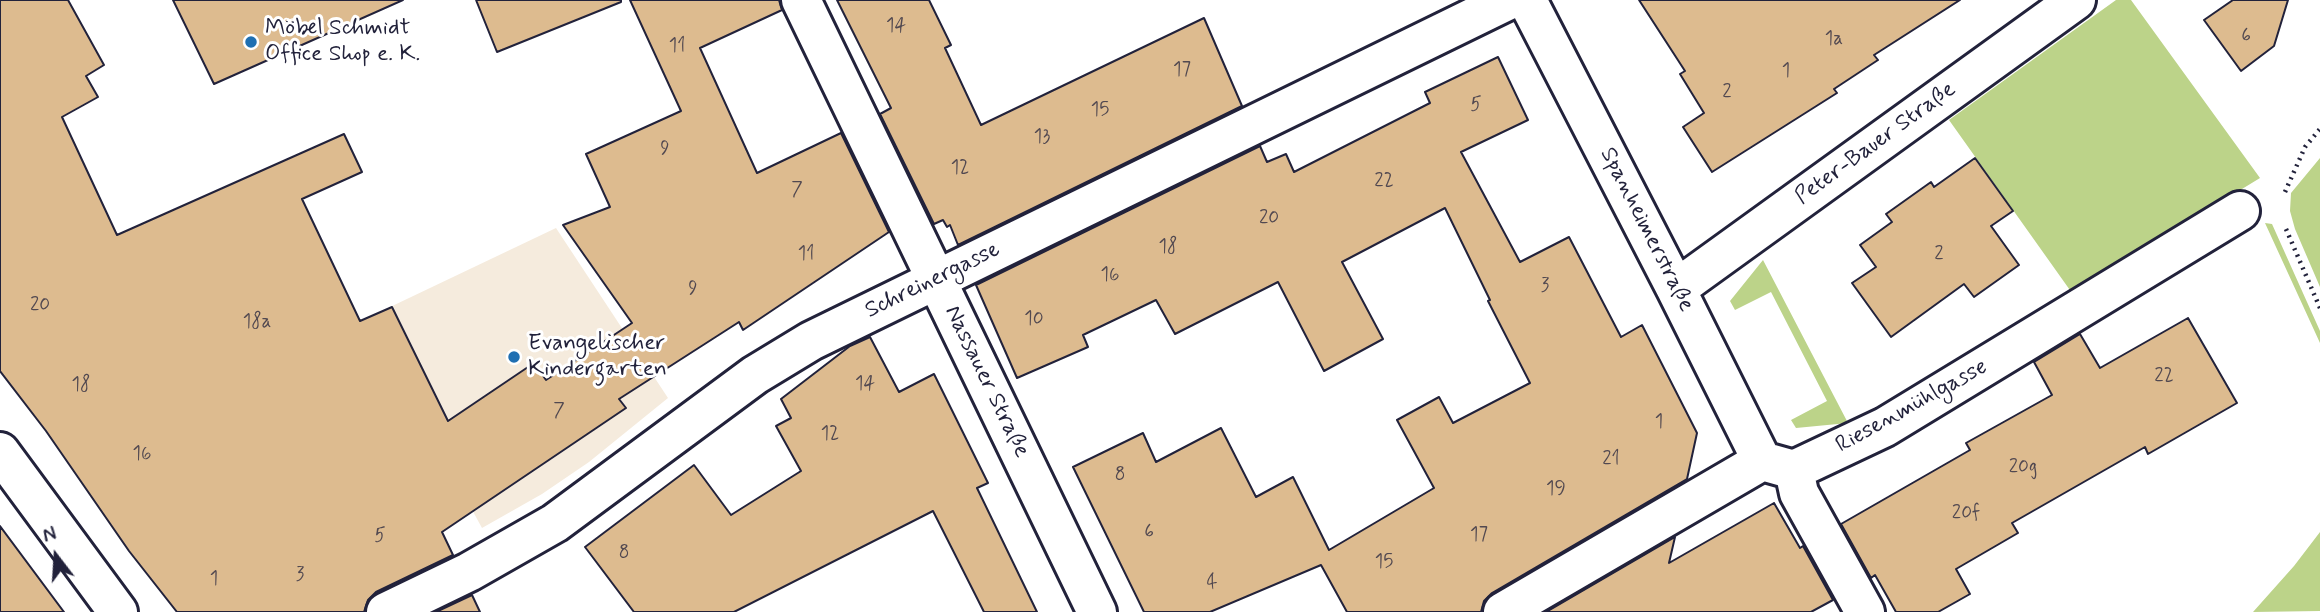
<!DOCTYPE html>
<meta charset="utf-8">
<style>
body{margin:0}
#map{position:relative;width:2320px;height:612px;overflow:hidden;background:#fff;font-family:Mynerve,sans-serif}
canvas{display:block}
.north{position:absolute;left:21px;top:521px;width:70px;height:70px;-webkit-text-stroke:5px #fff;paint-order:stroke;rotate:343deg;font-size:19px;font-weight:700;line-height:28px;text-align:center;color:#22223b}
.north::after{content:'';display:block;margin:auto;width:24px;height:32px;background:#22223b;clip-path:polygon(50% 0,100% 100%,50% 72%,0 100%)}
</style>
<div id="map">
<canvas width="2320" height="612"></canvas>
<div class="north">N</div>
</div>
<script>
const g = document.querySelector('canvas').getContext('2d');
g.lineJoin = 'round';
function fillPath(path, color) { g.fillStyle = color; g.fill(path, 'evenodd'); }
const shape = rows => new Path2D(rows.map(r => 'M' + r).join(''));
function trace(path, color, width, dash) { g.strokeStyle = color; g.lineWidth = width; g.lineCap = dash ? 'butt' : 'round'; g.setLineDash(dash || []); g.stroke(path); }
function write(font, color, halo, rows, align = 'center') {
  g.font = font + ' Mynerve,sans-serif'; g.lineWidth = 6; g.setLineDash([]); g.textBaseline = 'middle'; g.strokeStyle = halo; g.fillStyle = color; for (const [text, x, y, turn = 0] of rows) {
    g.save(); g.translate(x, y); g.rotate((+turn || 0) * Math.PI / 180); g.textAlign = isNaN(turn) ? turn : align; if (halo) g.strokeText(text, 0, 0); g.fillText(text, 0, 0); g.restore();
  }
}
fillPath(shape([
 [556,228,668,398,589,462,542,494,482,528,367,318]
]), '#f5ebdd');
fillPath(shape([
 [2116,0,2131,0,2260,178,2072,293,1949,120],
 [2320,158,2320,287,2295,229,2290,211,2291,193],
 [2265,223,2272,224,2320,331,2320,343],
 [1763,260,1848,423,1796,428,1791,420,1827,401,1771,292,1735,310,1730,301],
 [2320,532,2320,611,2253,612,2294,566]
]), '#bcd389');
const building = shape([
 [0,0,68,0,104,65,86,76,98,97,62,117,117,235,344,134,362,172,302,199,360,321,392,307,448,421,534,363,546,380,632,323,563,225,610,207,586,154,681,111,630,0,779,0,782,10,700,48,757,173,841,133,889,232,743,330,739,322,619,399,626,408,442,532,453,555,376,592,368,600,364,612,177,612,129,551,46,431,0,371,0,0],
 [173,0,403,0,214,84,173,0],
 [476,0,621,0,621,2,497,52,476,0],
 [837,0,929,0,951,45,945,48,981,125,1204,18,1242,106,958,245,950,225,947,227,943,220,934,224,880,114,891,108,837,0],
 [1639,0,1960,0,1874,55,1878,60,1834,89,1837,93,1712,172,1683,127,1704,113,1680,74,1685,71,1639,0],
 [2233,0,2288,0,2274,46,2241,71,2204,20,2233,0],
 [1498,57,1528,120,1461,152,1520,262,1569,237,1621,337,1642,325,1697,433,1687,479,1492,593,1484,601,1481,612,1347,612,1321,565,1210,612,1144,612,1073,467,1143,433,1156,462,1221,428,1256,497,1293,477,1329,550,1434,488,1397,420,1439,397,1453,423,1530,383,1488,301,1490,300,1445,208,1342,262,1383,339,1324,371,1278,282,1175,334,1156,300,1083,335,1088,347,1017,378,976,285,1260,146,1267,162,1286,154,1294,172,1430,103,1425,92,1498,57],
 [1975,158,2013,211,1991,226,2019,265,1974,297,1964,284,1891,337,1852,283,1876,267,1860,245,1892,222,1886,214,1931,182,1934,187,1975,158],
 [2188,318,2237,403,2148,454,2145,447,2012,523,2018,533,1956,569,1970,594,1938,612,1896,612,1875,575,1871,578,1841,524,1970,450,1966,443,2052,395,2034,362,2080,334,2100,368,2188,318],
 [870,337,899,392,934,374,988,483,977,488,1037,612,984,612,933,511,734,612,634,612,585,547,694,465,731,515,801,471,776,426,791,418,781,399,850,346,870,337],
 [1774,503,1800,548,1803,546,1833,600,1811,612,1546,612,1675,537,1669,563,1774,503],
 [0,526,64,612,0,612,0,526],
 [472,595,480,612,436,612,472,595]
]);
fillPath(building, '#ddbb8f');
trace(building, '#22223b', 2);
const minor = shape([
 [801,0,1097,612],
 [1527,0,1676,289,1762,461],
 [1676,289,2076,0],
 [0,452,118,612],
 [1794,470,1799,493,1865,612],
 [386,612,469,572,555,523,755,375,811,341,1509,0],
 [1503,612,1762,461,1794,470,1885,427,2240,211]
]);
trace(minor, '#22223b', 44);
trace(shape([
 [2285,192,2305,147,2320,129],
 [2286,229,2320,308]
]), '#22223b', 4.5, [2, 5]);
trace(minor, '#fff', 38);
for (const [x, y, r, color] of [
 [251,42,7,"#1f6fb2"],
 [514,357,7,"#1f6fb2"]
]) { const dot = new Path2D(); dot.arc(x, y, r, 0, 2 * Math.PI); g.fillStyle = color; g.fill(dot); trace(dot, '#fff', 2.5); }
write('19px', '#514850', null, [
 ["14",896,27],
 ["6",2246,37],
 ["1a",1834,40],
 ["11",677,47],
 ["17",1182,71],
 ["1",1786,72],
 ["2",1727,93],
 ["5",1476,106],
 ["15",1100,111],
 ["13",1042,138],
 ["9",665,150],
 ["12",960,169],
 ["22",1384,182],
 ["7",797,191],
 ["20",1269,219],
 ["18",1168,248],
 ["11",806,255],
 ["2",1939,255],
 ["16",1110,276],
 ["3",1545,287],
 ["9",693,290],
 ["20",40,306],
 ["10",1034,320],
 ["18a",257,323],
 ["22",2164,377],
 ["14",865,385],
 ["18",81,386],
 ["7",559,412],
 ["1",1659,423],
 ["12",830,435],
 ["16",142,455],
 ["21",1611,460],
 ["20g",2023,468],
 ["8",1120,476],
 ["19",1556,490],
 ["20f",1966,514],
 ["6",1149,533],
 ["17",1479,536],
 ["5",380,537],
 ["8",624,554],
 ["15",1384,563],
 ["3",300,576],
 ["1",214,580],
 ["4",1212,584]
]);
write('23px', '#22223b', '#fff', [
 ["Möbel Schmidt",265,29],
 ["Office Shop e. K.",265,55],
 ["Evangelischer",528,344],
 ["Kindergarten",528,370]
], 'left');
write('23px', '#22223b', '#fff', [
 ["Peter-Bauer Straße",1876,144,-36],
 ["Spanheimerstraße",1646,230,63],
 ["Schreinergasse",933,281,-26],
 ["Nassauer Straße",986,382,64],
 ["Riesenmühlgasse",1912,407,-29]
]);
</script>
